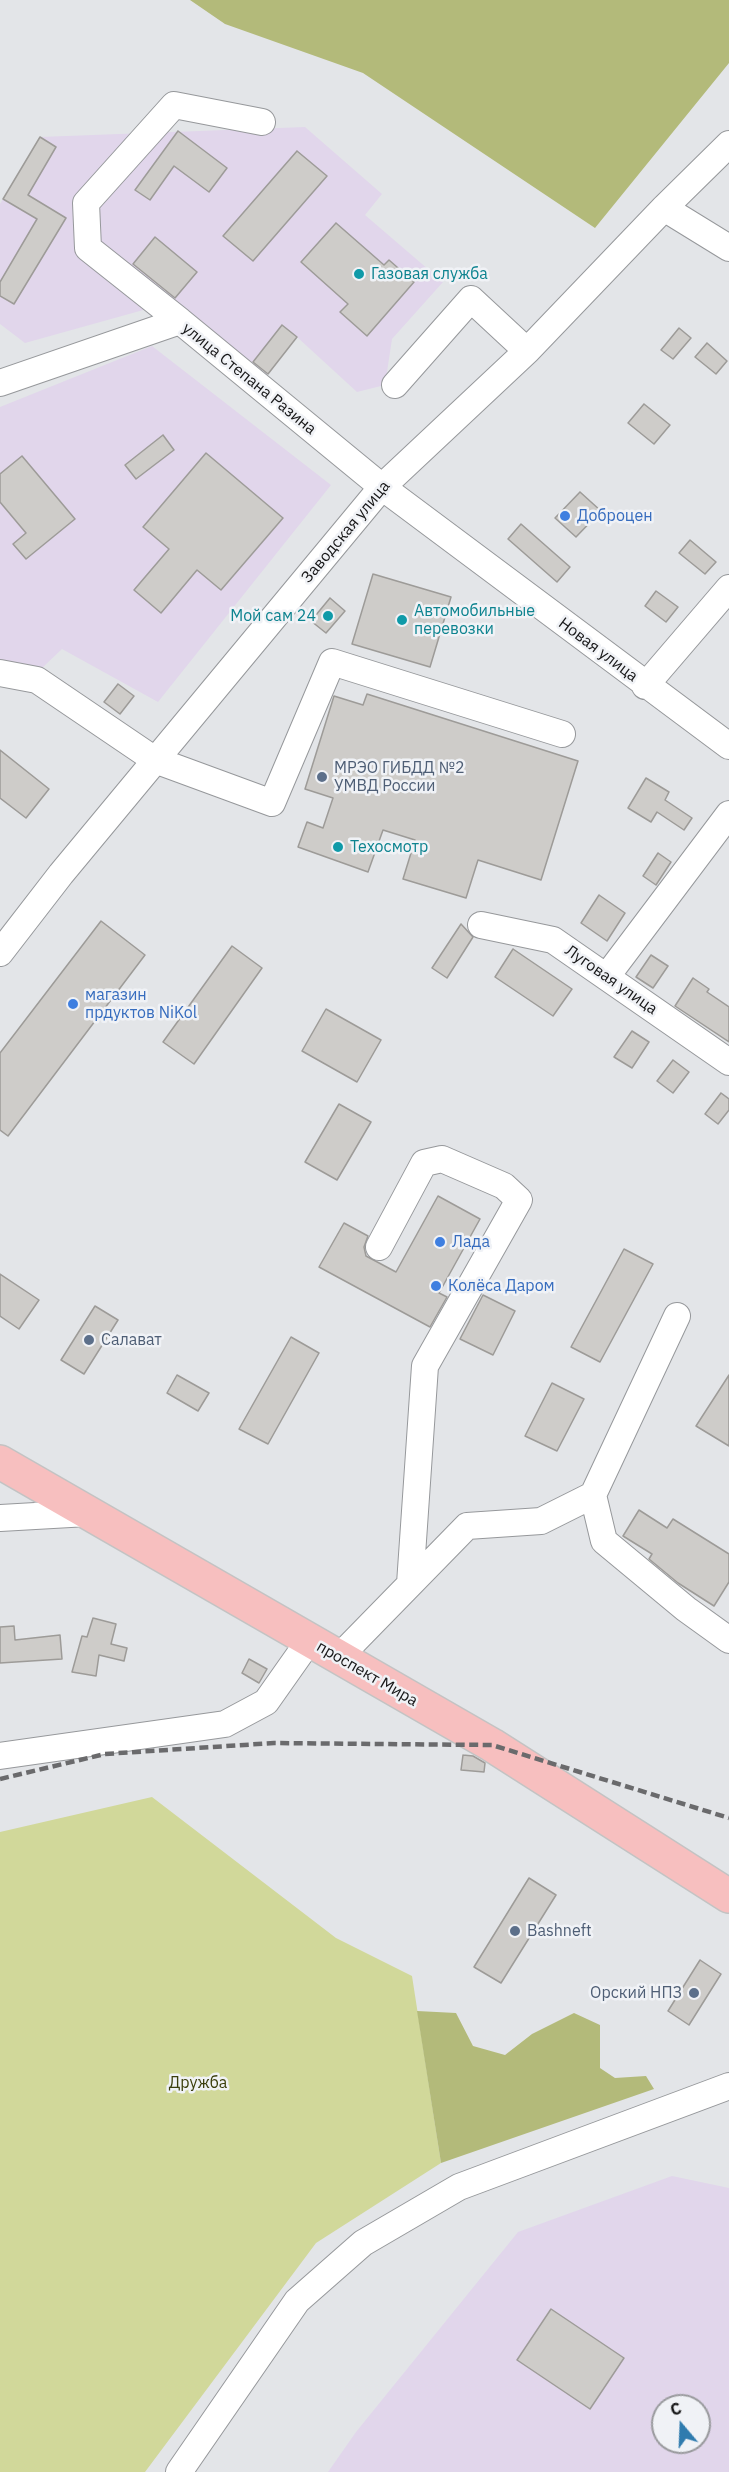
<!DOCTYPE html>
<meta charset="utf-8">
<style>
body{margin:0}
#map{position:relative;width:729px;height:2472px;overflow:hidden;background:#e3e5e8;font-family:"IBM Plex Sans",sans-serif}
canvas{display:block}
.north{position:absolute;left:651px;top:2394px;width:60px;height:60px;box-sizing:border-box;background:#f0f2f6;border:2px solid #999a9d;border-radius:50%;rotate:341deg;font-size:16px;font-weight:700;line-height:24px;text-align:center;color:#171718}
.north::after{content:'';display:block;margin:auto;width:21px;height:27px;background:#2f7bae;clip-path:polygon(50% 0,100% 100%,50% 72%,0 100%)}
</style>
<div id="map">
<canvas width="729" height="2472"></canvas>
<div class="north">С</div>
</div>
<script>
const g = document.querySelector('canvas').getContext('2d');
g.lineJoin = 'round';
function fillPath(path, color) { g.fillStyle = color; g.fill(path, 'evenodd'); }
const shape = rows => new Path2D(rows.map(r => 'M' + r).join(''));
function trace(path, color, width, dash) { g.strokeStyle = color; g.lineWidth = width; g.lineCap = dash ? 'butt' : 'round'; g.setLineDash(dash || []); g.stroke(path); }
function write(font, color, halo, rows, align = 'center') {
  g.font = font + ' "IBM Plex Sans",sans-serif'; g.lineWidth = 5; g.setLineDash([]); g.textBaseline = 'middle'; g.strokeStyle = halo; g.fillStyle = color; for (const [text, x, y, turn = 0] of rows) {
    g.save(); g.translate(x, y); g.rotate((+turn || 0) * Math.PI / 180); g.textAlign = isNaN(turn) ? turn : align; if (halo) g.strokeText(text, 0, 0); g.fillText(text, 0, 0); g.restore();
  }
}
fillPath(shape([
 [305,127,382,194,365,215,443,282,392,339,385,385,357,392,297,337,267,374,172,302,25,343,0,324,0,204,40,137],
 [152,346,331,485,158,702,62,649,41,669,0,664,0,407],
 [672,2176,729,2188,729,2472,328,2472,356,2432,518,2232],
 [663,2406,699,2406,699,2442,663,2442]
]), '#e1d6eb');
fillPath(shape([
 [152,1797,336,1938,412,1976,441,2163,316,2243,145,2472,0,2472,0,1832]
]), '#d1d89a');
fillPath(shape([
 [190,0,729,0,729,63,595,228,363,73,225,24],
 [417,2011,456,2013,473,2046,505,2055,532,2034,574,2013,600,2025,600,2068,615,2078,646,2076,654,2089,441,2163]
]), '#b3ba7a');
const building = shape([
 [178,131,227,168,209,192,174,166,150,200,135,190,178,131],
 [40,137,56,147,28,195,66,218,14,304,0,296,0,282,37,219,3,199,40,137],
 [297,151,327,176,253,261,223,236,297,151],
 [336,223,384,265,389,260,414,282,367,336,340,312,348,304,301,262,336,223],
 [155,237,197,272,175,298,133,264,155,237],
 [282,325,297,337,268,374,253,362,282,325],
 [679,328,691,338,673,359,661,350,679,328],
 [707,343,727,361,716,374,695,357,707,343],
 [644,404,670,425,654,444,628,423,644,404],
 [163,435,174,450,136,479,125,465,163,435],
 [206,453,283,518,221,590,197,570,161,613,134,590,169,549,143,527,206,453],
 [22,456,75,519,26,559,13,544,26,533,0,502,0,474,22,456],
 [580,492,601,511,576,537,555,518,580,492],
 [521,524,570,567,557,582,508,539,521,524],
 [690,540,716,562,705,574,679,553,690,540],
 [373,574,451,597,430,667,352,644,373,574],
 [656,591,678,607,666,622,645,606,656,591],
 [330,598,345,611,326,633,311,621,330,598],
 [118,684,134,696,120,714,104,702,118,684],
 [367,694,578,761,541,880,478,860,466,898,403,879,415,840,383,830,368,872,298,847,307,822,323,828,333,798,305,789,334,696,363,705,367,694],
 [0,750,49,789,26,818,0,798,0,750],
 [646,778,669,792,665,800,692,818,684,830,657,812,651,822,628,808,646,778],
 [658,853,671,862,656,885,643,876,658,853],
 [599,895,625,913,607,941,581,923,599,895],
 [101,921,145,955,8,1136,0,1130,0,1053,101,921],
 [461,924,473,937,447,978,432,968,461,924],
 [232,946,262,968,194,1064,163,1042,232,946],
 [513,949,572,989,553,1016,495,977,513,949],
 [651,955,668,966,653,988,636,977,651,955],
 [693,978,709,989,707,992,729,1007,729,1042,675,1006,693,978],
 [326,1009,381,1040,357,1082,302,1051,326,1009],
 [632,1031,649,1042,632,1068,614,1057,632,1031],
 [673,1060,689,1072,673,1093,657,1081,673,1060],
 [721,1093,729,1099,729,1110,718,1124,705,1114,721,1093],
 [339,1104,371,1122,337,1180,305,1162,339,1104],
 [438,1196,480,1219,439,1293,447,1297,430,1327,319,1267,344,1223,368,1236,364,1247,366,1256,396,1272,438,1196],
 [624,1249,653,1264,600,1362,571,1347,624,1249],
 [0,1274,39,1300,19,1329,0,1316,0,1274],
 [483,1295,515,1311,493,1355,460,1339,483,1295],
 [95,1306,118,1320,84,1374,61,1360,95,1306],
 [291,1337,319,1353,268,1444,239,1429,291,1337],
 [177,1375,209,1393,198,1411,167,1393,177,1375],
 [729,1375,729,1446,696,1426,729,1375],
 [552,1383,584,1399,557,1451,525,1436,552,1383],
 [639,1510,667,1528,673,1519,729,1554,729,1582,714,1606,678,1583,649,1559,652,1554,623,1536,639,1510],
 [93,1618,116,1624,111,1644,127,1648,124,1661,99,1655,96,1676,72,1672,82,1636,87,1637,93,1618],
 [14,1626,15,1640,60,1635,62,1659,0,1663,0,1627,14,1626],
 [249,1659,267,1669,259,1683,242,1673,249,1659],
 [463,1755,473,1756,485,1763,484,1772,461,1770,463,1755],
 [529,1878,556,1895,501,1983,474,1967,529,1878],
 [700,1960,721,1974,689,2025,668,2011,700,1960],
 [551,2309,624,2358,590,2409,517,2360,551,2309]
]);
fillPath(building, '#ceccc9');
trace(building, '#9d9b98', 1.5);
const minor = shape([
 [664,208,729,248],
 [180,321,88,248,86,203,174,105,262,122],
 [0,383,180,321,382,487,729,746],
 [395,385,471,299,527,351],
 [0,673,37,680,155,760,272,803,332,662,562,734],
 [645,686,729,588],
 [481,925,553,940,729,1062],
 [0,953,61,874,382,487,527,351,664,208,729,144],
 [607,976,729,814],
 [379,1247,424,1163,442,1159,504,1186,519,1200,425,1366,410,1584],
 [593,1495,604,1541,686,1609,729,1640],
 [0,1518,88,1513],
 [338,1658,467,1526,541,1521,593,1495,677,1316],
 [0,1756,225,1724,266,1702,309,1641],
 [179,2472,297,2301,363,2243,459,2187,729,2086]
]);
const major = shape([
 [0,1462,492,1745,729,1896]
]);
trace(minor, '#96989b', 28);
trace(major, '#c3c3c3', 36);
trace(minor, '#fff', 26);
trace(major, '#f7bfbf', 33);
trace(shape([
 [0,1779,105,1754,274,1743,492,1745,729,1818]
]), '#6a6a6c', 4.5, [9, 4.5]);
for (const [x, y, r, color] of [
 [359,274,6,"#0f9aa8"],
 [565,516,6,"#3f7fe0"],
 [328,616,6,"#0f9aa8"],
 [402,620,6,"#0f9aa8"],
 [322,777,6,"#5c6f8a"],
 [338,847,6,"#0f9aa8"],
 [73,1004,6,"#3f7fe0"],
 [440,1242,6,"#3f7fe0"],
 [436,1286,6,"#3f7fe0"],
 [89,1340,6,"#5c6f8a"],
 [515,1931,6,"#5c6f8a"],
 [694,1993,6,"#5c6f8a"]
]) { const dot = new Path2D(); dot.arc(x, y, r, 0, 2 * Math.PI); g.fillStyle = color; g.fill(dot); trace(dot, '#f0f2f6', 2); }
write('16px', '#0d838f', '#f0f2f6', [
 ["Газовая служба",371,274],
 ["Автомобильные",414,611],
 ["перевозки",414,629],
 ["Мой сам 24",316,616,"right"],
 ["Техосмотр",350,847]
], 'left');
write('16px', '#171718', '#f0f2f6', [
 ["улица Степана Разина",249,379,39],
 ["Заводская улица",346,532,-50],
 ["Новая улица",598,650,37],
 ["Луговая улица",611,980,35],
 ["проспект Мира",367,1674,30]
]);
write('16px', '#366cbe', '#f0f2f6', [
 ["Доброцен",577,516],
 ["магазин",85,995],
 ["прдуктов NiKol",85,1013],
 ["Лада",452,1242],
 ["Колёса Даром",448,1286]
], 'left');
write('16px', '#4e5e75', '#f0f2f6', [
 ["МРЭО ГИБДД №2",334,768],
 ["УМВД России",334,786],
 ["Салават",101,1340],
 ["Bashneft",527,1931],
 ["Орский НПЗ",682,1993,"right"]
], 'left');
write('16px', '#3b3f0d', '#f0f2f6', [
 ["Дружба",198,2083]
]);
</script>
